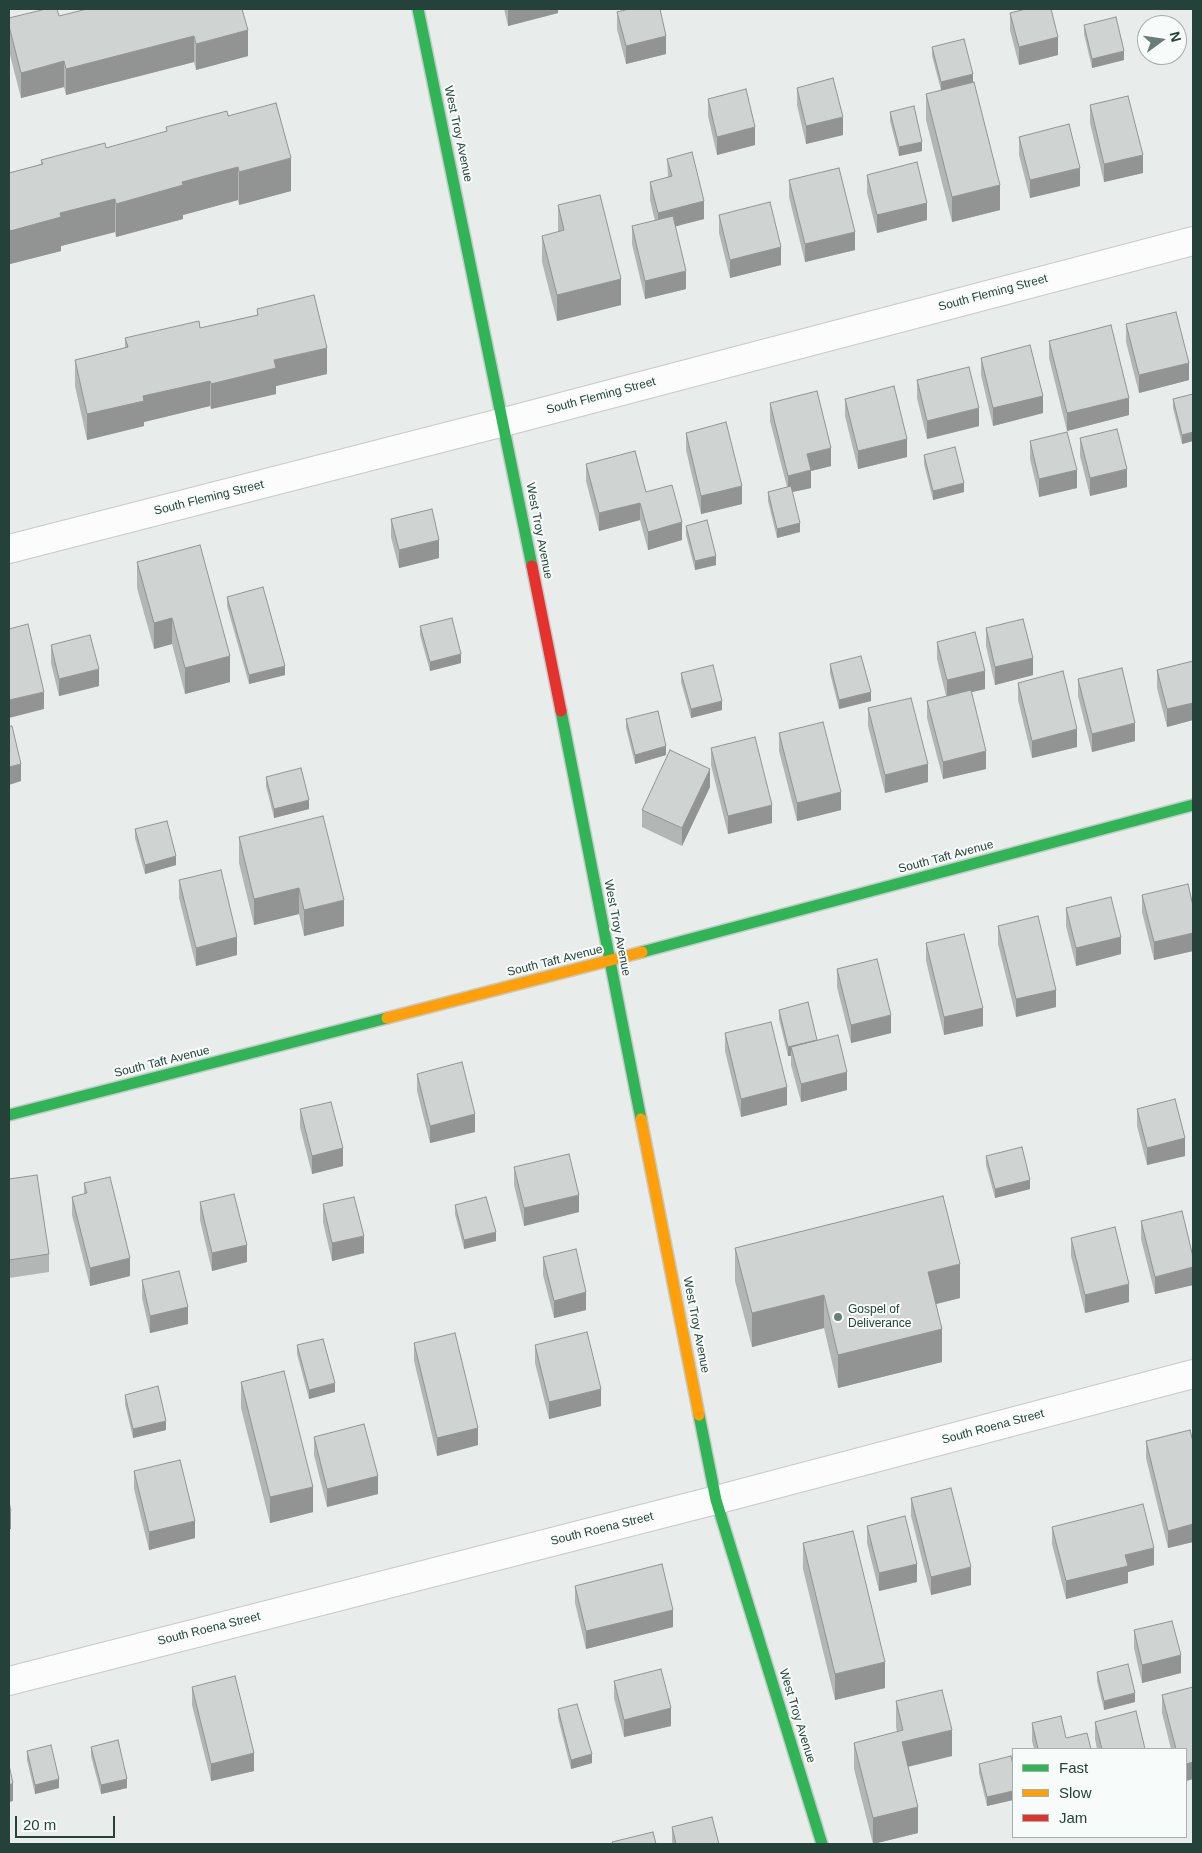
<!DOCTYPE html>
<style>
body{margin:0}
#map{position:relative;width:1202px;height:1853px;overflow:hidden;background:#e8edeb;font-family:Helvetica,sans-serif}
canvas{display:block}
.frame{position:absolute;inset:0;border:10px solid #24423a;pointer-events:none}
.legend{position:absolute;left:1012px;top:1748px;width:175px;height:90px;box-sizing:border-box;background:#f7fbf9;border:1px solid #a3b1ad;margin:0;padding:6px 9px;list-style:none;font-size:15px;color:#24423a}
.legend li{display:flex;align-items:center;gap:10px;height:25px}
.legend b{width:25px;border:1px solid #a3b1ad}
.north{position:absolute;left:1137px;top:15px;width:50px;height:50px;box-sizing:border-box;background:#f7fbf9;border:1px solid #a3b1ad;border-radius:50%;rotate:76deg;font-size:14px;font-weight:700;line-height:20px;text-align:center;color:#24423a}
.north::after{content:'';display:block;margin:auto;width:18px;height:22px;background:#697e78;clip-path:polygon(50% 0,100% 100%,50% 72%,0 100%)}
.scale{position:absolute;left:15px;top:1816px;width:100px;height:22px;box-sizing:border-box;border:2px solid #24423a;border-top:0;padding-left:6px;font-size:15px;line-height:18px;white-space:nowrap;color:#24423a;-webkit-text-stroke:4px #f7fbf9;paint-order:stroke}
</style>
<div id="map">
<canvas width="1202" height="1853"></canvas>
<div class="frame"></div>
<ul class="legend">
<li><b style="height:6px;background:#30b455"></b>Fast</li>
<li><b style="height:6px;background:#ff9f0a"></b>Slow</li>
<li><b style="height:6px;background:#e5322d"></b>Jam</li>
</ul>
<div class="north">N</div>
<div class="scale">20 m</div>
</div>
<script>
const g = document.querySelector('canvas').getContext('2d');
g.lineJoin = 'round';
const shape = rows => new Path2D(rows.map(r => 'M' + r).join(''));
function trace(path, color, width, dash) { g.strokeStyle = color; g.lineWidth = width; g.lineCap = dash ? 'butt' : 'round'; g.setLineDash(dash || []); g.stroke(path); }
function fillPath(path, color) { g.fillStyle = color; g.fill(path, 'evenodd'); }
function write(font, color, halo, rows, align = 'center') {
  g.font = font + ' Helvetica,sans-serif'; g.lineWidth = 4; g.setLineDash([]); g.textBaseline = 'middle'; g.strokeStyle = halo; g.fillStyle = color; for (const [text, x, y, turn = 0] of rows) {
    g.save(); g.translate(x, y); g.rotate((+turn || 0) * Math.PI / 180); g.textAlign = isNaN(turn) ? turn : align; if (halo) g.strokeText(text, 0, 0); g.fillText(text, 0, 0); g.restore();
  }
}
const street = shape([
 [9,549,504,422,1193,241],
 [9,1681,716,1500,1193,1374]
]);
const fast = shape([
 [418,9,532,566],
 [561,711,641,1119],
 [642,952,1193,805],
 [9,1115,387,1018],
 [699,1415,716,1500,822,1844]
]);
const slow = shape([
 [387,1018,642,952],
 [641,1119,699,1415]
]);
const jam = shape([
 [532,566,561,711]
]);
trace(street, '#c5cac8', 30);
trace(fast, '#c3cbc8', 14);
trace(slow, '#c3cbc8', 14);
trace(jam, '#c3cbc8', 14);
trace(street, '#fcfcfc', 28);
trace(fast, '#30b455', 11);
trace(slow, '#ff9f0a', 11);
trace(jam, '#e5322d', 11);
fillPath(shape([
 [242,9,248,56,196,70,194,62,66,95,64,87,21,98,9,51,9,18],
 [504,9,558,9,558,13,508,26],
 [617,12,666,54,626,64,617,29],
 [1010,13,1058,55,1019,65,1010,30],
 [1084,25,1124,60,1092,68,1084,34],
 [932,47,973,83,1000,210,952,222,926,120,926,94,941,90,932,56],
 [797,88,843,135,806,144,797,105],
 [708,99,755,145,717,155,708,116],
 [1090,105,1143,173,1104,182,1090,123],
 [890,112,922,151,899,156,890,121],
 [228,116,291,191,239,205,238,200,183,215,183,219,116,237,115,232,61,246,61,251,10,264,9,260,9,173,41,164,41,160,106,148,166,132,166,127],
 [1019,137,1080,186,1030,198,1019,155],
 [667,159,704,219,675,226,686,289,645,299,632,244,632,226,655,221,650,200,650,182,668,177],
 [867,175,927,220,877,233,867,193],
 [789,180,855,250,805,262,789,197],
 [558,205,621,305,557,321,542,262,542,236,558,232],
 [719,215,781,265,730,278,719,233],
 [257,309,327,374,276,386,276,394,211,409,210,406,144,422,144,426,87,440,75,386,75,360,125,348,125,338,200,328,257,315],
 [1126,324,1189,380,1139,393,1126,342],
 [1049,341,1129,415,1067,431,1049,358],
 [981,358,1043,413,993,426,981,375],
 [917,380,979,426,927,439,917,398],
 [1193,394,1193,441,1182,444,1173,408,1173,399],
 [845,399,907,457,858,469,845,416],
 [770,403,831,466,811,471,811,488,792,492,800,532,777,538,768,501,768,492,787,487,770,421],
 [686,433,742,504,701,514,686,450],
 [1080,438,1127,487,1090,496,1080,456],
 [1030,441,1077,488,1039,497,1030,459],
 [924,455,964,492,933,500,924,464],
 [586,464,646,492,682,540,648,550,640,520,599,531,586,481],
 [391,519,439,558,399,568,391,537],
 [686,526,716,565,695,570,686,535],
 [137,562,230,682,185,694,172,644,154,649,137,588],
 [227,597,285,675,249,684,227,606],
 [420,626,461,663,430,671,420,635],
 [986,628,1033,675,995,685,986,646],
 [937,642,985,689,971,692,986,769,943,779,927,718,927,701,946,696,937,659],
 [51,645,99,686,59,696,51,663],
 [1193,661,1193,720,1167,727,1157,688,1157,670],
 [830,664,871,701,839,709,830,673],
 [681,673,722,710,691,718,681,682],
 [1078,679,1135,741,1092,752,1078,696],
 [1018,683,1077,747,1032,758,1018,700],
 [868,708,928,782,885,793,868,726],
 [626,719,666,755,635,764,626,728],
 [779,733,841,810,797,821,779,751],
 [711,748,772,823,728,834,711,765],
 [266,777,309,809,274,818,266,786],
 [710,787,682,846,642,827,642,810],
 [135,829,176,865,145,874,135,838],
 [239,837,344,926,304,936,299,914,254,925,239,863],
 [179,880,237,955,196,966,179,898],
 [1142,895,1193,906,1193,951,1154,960,1142,912],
 [1066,908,1121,954,1076,966,1066,926],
 [998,926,1056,1007,1016,1017,998,944],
 [926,943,983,1026,944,1035,926,961],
 [837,969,891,1033,851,1043,837,987],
 [779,1010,817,1041,847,1090,801,1102,791,1065,791,1056,788,1056,779,1019],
 [725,1033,787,1105,741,1117,725,1051],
 [417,1074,475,1132,430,1143,417,1091],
 [300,1109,343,1166,312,1174,300,1127],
 [1137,1109,1185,1156,1147,1165,1137,1126],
 [986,1156,1030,1189,995,1198,986,1165],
 [514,1167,579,1212,524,1226,514,1185],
 [9,1179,49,1254,49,1272,9,1278],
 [84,1183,130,1276,90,1286,72,1215,72,1197,84,1194],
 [200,1202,247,1262,212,1271,200,1220],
 [323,1204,364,1253,332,1261,323,1222],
 [455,1205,496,1241,464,1249,455,1214],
 [1141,1221,1193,1257,1193,1285,1155,1294,1141,1239],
 [1071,1238,1129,1302,1085,1313,1071,1256],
 [735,1248,960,1298,936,1304,942,1362,838,1388,824,1328,752,1347,735,1281],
 [543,1257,586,1310,554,1318,543,1275],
 [142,1280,188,1324,150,1333,142,1298],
 [414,1343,478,1445,437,1456,414,1361],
 [297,1345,335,1392,309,1399,297,1354],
 [535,1345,601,1406,549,1419,535,1363],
 [241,1382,313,1512,270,1523,241,1408],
 [125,1395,166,1430,133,1438,125,1404],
 [314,1437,378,1494,327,1507,314,1455],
 [1146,1441,1193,1442,1193,1542,1168,1548,1146,1458],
 [134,1471,195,1538,149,1550,134,1489],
 [911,1498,971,1585,931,1595,911,1516],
 [867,1526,917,1582,879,1591,867,1543],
 [1052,1527,1154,1565,1128,1572,1128,1583,1066,1599,1052,1544],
 [803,1543,885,1688,835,1700,803,1569],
 [575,1586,673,1627,586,1649,575,1603],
 [1134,1630,1181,1673,1142,1683,1134,1648],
 [1097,1672,1135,1702,1104,1710,1097,1681],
 [614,1681,671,1726,624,1737,614,1698],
 [192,1687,254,1771,211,1781,192,1705],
 [1193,1687,1193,1779,1186,1781,1186,1749,1171,1749,1162,1713,1162,1695],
 [896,1701,952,1756,908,1767,918,1833,873,1844,854,1769,854,1743,897,1732,896,1727],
 [558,1709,592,1763,571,1769,558,1718],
 [1095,1722,1145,1749,1097,1749,1095,1739],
 [1032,1723,1066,1738,1091,1749,1034,1749,1032,1741],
 [91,1747,127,1788,101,1794,91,1756],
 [27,1751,59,1788,35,1794,27,1760],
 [979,1764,1013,1765,1013,1800,987,1806,979,1773],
 [672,1827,719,1844,672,1844]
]), '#b2b6b5');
fillPath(shape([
 [508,9,558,9,558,13,508,26],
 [248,30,248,56,196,70,196,44],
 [194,36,194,62,66,95,66,69],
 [666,36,666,54,626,64,626,46],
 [1058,37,1058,55,1019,65,1019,47],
 [1124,51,1124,60,1092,68,1092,59],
 [64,61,64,87,21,98,21,73],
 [973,74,973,83,941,91,941,82],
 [843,117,843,135,806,144,806,126],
 [755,127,755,145,717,155,717,137],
 [922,142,922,151,899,156,899,147],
 [1143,155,1143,173,1104,182,1104,164],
 [291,158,291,191,239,205,239,172],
 [238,167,238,200,183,215,183,219,116,237,116,204,182,182],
 [1080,168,1080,186,1030,198,1030,180],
 [1000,185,1000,210,952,222,952,197],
 [115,199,115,232,61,246,61,251,10,264,10,231,60,213],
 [704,201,704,219,658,231,658,213],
 [927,203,927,220,877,233,877,215],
 [855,232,855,250,805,262,805,244],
 [781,247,781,265,730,278,730,260],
 [686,271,686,289,645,299,645,281],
 [621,279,621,305,557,321,557,295],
 [327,348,327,374,276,386,276,394,211,409,211,384,274,360],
 [1189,363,1189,380,1139,393,1139,375],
 [210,381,210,406,144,422,144,426,87,440,87,414,143,396],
 [1043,396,1043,413,993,426,993,408],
 [1129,398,1129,415,1067,431,1067,413],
 [979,408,979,426,927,439,927,421],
 [1193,432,1193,441,1182,444,1182,435],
 [907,439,907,457,858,469,858,451],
 [831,448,831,466,811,471,811,488,788,493,788,476,807,454],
 [1127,469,1127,487,1090,496,1090,478],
 [1077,470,1077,488,1039,497,1039,479],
 [964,483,964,492,933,500,933,491],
 [742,486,742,504,701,514,701,496],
 [640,503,640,520,599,531,599,513],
 [682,522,682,540,648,550,648,532],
 [800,523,800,532,777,538,777,529],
 [439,540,439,558,399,568,399,550],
 [716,556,716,565,695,570,695,561],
 [172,618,172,644,154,649,154,623],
 [461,654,461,663,430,671,430,662],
 [230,656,230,682,185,694,185,668],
 [1033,658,1033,675,995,685,995,667],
 [285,666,285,675,249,684,249,675],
 [99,669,99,686,59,696,59,679],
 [985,671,985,689,947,698,947,680],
 [44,692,44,709,9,718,9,700],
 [871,692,871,701,839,709,839,700],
 [722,701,722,710,691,718,691,709],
 [1193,703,1193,720,1167,727,1167,709],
 [1135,723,1135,741,1092,752,1092,734],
 [1077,729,1077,747,1032,758,1032,741],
 [666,746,666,755,635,764,635,755],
 [986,751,986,769,943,779,943,762],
 [21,764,21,781,9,785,9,767],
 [928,764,928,782,885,793,885,775],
 [710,769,710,787,682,846,682,828],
 [841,792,841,810,797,821,797,803],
 [309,800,309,809,274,818,274,809],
 [772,805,772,823,728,834,728,816],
 [176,856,176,865,145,874,145,865],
 [299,888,299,914,254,925,254,899],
 [344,900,344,926,304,936,304,910],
 [1193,933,1193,951,1154,960,1154,942],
 [237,937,237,955,196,966,196,948],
 [1121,937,1121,954,1076,966,1076,948],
 [1056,990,1056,1007,1016,1017,1016,999],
 [983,1008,983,1026,944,1035,944,1017],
 [891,1015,891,1033,851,1043,851,1025],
 [817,1040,791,1047,791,1056,788,1056,788,1047],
 [847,1072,847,1090,801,1102,801,1084],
 [787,1087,787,1105,741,1117,741,1099],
 [475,1114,475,1132,430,1143,430,1126],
 [1185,1138,1185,1156,1147,1165,1147,1148],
 [343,1148,343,1166,312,1174,312,1156],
 [1030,1180,1030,1189,995,1198,995,1189],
 [579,1195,579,1212,524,1226,524,1208],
 [496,1232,496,1241,464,1249,464,1240],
 [364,1236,364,1253,332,1261,332,1243],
 [247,1245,247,1262,212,1271,212,1253],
 [130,1258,130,1276,90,1286,90,1268],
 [960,1264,960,1298,928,1306,928,1272],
 [1193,1267,1193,1285,1155,1294,1155,1277],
 [1129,1284,1129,1302,1085,1313,1085,1295],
 [586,1292,586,1310,554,1318,554,1301],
 [824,1295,824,1328,752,1347,752,1313],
 [188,1307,188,1324,150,1333,150,1316],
 [942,1329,942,1362,838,1388,838,1355],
 [335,1383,335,1392,309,1399,309,1390],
 [601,1389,601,1406,549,1419,549,1402],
 [166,1421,166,1430,133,1438,133,1429],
 [478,1428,478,1445,437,1456,437,1438],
 [378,1476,378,1494,327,1507,327,1489],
 [313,1487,313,1512,270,1523,270,1497],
 [11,1511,11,1529,9,1529,9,1512],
 [195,1521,195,1538,149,1550,149,1532],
 [1193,1524,1193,1542,1168,1548,1168,1531],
 [1154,1548,1154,1565,1128,1572,1128,1583,1066,1599,1066,1581,1125,1555],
 [917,1564,917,1582,879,1591,879,1573],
 [971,1567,971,1585,931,1595,931,1577],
 [673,1610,673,1627,586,1649,586,1631],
 [1181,1655,1181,1673,1142,1683,1142,1665],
 [885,1662,885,1688,835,1700,835,1674],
 [1135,1693,1135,1702,1104,1710,1104,1701],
 [671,1708,671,1726,624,1737,624,1720],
 [952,1730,952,1756,902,1768,902,1742],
 [254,1753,254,1771,211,1781,211,1764],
 [592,1754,592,1763,571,1769,571,1760],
 [1193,1762,1193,1779,1186,1781,1186,1764],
 [59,1779,59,1788,35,1794,35,1785],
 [127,1779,127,1788,101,1794,101,1785],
 [13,1783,13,1801,9,1802,9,1785],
 [1013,1791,1013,1800,987,1806,987,1797],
 [918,1807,918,1833,873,1844,873,1818]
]), '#919493');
const building = shape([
 [46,9,57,9,59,16,87,9,242,9,248,30,196,44,194,36,66,69,64,61,21,73,9,26,9,18,46,9],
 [629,9,660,9,666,36,626,46,617,12,629,9],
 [1026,9,1051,9,1058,37,1019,47,1010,13,1026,9],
 [1116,17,1124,51,1092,59,1084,25,1116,17],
 [964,39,973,74,941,82,932,47,964,39],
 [833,78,843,117,806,126,797,88,833,78],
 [974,82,1000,185,952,197,926,94,974,82],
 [746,89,755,127,717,137,708,99,746,89],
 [1128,96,1143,155,1104,164,1090,105,1128,96],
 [276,103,291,158,239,172,238,167,182,182,183,185,116,204,115,199,60,213,61,217,10,231,9,227,9,173,43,164,41,160,105,143,106,148,167,131,166,127,227,111,228,116,276,103],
 [914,106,922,142,899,147,890,112,914,106],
 [1069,124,1080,168,1030,180,1019,137,1069,124],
 [692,152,704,201,658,213,650,182,672,176,667,159,692,152],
 [917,162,927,203,877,215,867,175,917,162],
 [839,168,855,232,805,244,789,180,839,168],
 [600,195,621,279,557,295,542,236,564,230,558,205,600,195],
 [770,202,781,247,730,260,719,215,770,202],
 [673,216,686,271,645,281,632,226,673,216],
 [314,295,327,348,274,360,276,368,211,384,210,381,143,396,144,401,87,414,75,360,128,347,125,338,199,321,200,328,258,315,257,309,314,295],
 [1176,312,1189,363,1139,375,1126,324,1176,312],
 [1111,325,1129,398,1067,413,1049,341,1111,325],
 [1030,345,1043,396,993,408,981,358,1030,345],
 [969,367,979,408,927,421,917,380,969,367],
 [894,386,907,439,858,451,845,399,894,386],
 [817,391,831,448,807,454,811,470,788,476,770,403,817,391],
 [1193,394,1193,432,1182,435,1173,399,1193,394],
 [726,422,742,486,701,496,686,433,726,422],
 [1117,429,1127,469,1090,478,1080,438,1117,429],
 [1067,432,1077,470,1039,479,1030,441,1067,432],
 [955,447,964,483,933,491,924,455,955,447],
 [635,451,646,492,672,485,682,522,648,532,640,503,599,513,586,464,635,451],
 [791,486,800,523,777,529,768,492,791,486],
 [432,509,439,540,399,550,391,519,432,509],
 [707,520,716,556,695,561,686,526,707,520],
 [200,545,230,656,185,668,172,618,154,623,137,562,200,545],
 [263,587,285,666,249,675,227,597,263,587],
 [452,618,461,654,430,662,420,626,452,618],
 [1023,619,1033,658,995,667,986,628,1023,619],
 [28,624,44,692,9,700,9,629,28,624],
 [975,632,985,671,947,680,937,642,975,632],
 [90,635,99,669,59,679,51,645,90,635],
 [861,656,871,692,839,700,830,664,861,656],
 [1193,661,1193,703,1167,709,1157,670,1193,661],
 [713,665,722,701,691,709,681,673,713,665],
 [1122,668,1135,723,1092,734,1078,679,1122,668],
 [1063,671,1077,729,1032,741,1018,683,1063,671],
 [971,690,986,751,943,762,927,701,971,690],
 [911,698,928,764,885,775,868,708,911,698],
 [658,711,666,746,635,755,626,719,658,711],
 [823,722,841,792,797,803,779,733,823,722],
 [9,726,12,726,21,764,9,767,9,726],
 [755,737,772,805,728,816,711,748,755,737],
 [670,750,710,769,682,828,642,810,670,750],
 [301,768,309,800,274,809,266,777,301,768],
 [323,816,344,900,304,910,299,888,254,899,239,837,323,816],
 [167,821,176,856,145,865,135,829,167,821],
 [221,870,237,937,196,948,179,880,221,870],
 [1188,884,1193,906,1193,933,1154,942,1142,895,1188,884],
 [1111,897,1121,937,1076,948,1066,908,1111,897],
 [1038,916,1056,990,1016,999,998,926,1038,916],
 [964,934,983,1008,944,1017,926,943,964,934],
 [877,959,891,1015,851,1025,837,969,877,959],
 [808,1002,817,1040,788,1047,779,1010,808,1002],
 [771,1022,787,1087,741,1099,725,1033,771,1022],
 [838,1035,847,1072,801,1084,791,1047,838,1035],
 [462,1062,475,1114,430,1126,417,1074,462,1062],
 [1175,1099,1185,1138,1147,1148,1137,1109,1175,1099],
 [331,1102,343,1148,312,1156,300,1109,331,1102],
 [1022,1147,1030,1180,995,1189,986,1156,1022,1147],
 [569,1154,579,1195,524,1208,514,1167,569,1154],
 [37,1175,49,1254,9,1260,9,1179,37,1175],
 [110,1177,130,1258,90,1268,72,1197,87,1193,84,1183,110,1177],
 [234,1194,247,1245,212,1253,200,1202,234,1194],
 [943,1196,960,1264,928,1272,942,1329,838,1355,824,1295,752,1313,735,1248,943,1196],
 [354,1197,364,1236,332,1243,323,1204,354,1197],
 [486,1197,496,1232,464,1240,455,1205,486,1197],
 [1182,1211,1193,1257,1193,1267,1155,1277,1141,1221,1182,1211],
 [1115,1227,1129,1284,1085,1295,1071,1238,1115,1227],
 [576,1249,586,1292,554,1301,543,1257,576,1249],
 [179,1271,188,1307,150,1316,142,1280,179,1271],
 [587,1332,601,1389,549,1402,535,1345,587,1332],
 [455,1333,478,1428,437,1438,414,1343,455,1333],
 [323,1339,335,1383,309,1390,297,1345,323,1339],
 [284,1371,313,1487,270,1497,241,1382,284,1371],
 [158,1386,166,1421,133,1429,125,1395,158,1386],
 [364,1424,378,1476,327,1489,314,1437,364,1424],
 [1190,1430,1193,1442,1193,1524,1168,1531,1146,1441,1190,1430],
 [180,1460,195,1521,149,1532,134,1471,180,1460],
 [951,1488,971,1567,931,1577,911,1498,951,1488],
 [9,1502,11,1511,9,1512,9,1502],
 [1143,1504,1154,1548,1125,1555,1128,1566,1066,1581,1052,1527,1143,1504],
 [905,1516,917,1564,879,1573,867,1526,905,1516],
 [853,1531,885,1662,835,1674,803,1543,853,1531],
 [662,1564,673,1610,586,1631,575,1586,662,1564],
 [1172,1621,1181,1655,1142,1665,1134,1630,1172,1621],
 [1128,1664,1135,1693,1104,1701,1097,1672,1128,1664],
 [661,1669,671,1708,624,1720,614,1681,661,1669],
 [235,1676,254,1753,211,1764,192,1687,235,1676],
 [1193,1687,1193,1762,1186,1764,1186,1749,1176,1749,1162,1695,1193,1687],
 [942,1690,952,1730,902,1742,918,1807,873,1818,854,1743,903,1730,896,1701,942,1690],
 [577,1704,592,1754,571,1760,558,1709,577,1704],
 [1136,1711,1145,1749,1102,1749,1095,1722,1136,1711],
 [1061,1716,1066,1738,1087,1733,1091,1749,1038,1749,1032,1723,1061,1716],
 [118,1740,127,1779,101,1785,91,1747,118,1740],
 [51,1745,59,1779,35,1785,27,1751,51,1745],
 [1011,1756,1013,1765,1013,1791,987,1797,979,1764,1011,1756],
 [9,1765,13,1783,9,1785,9,1765],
 [712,1817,719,1844,676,1844,672,1827,712,1817],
 [653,1832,656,1844,613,1844,612,1842,653,1832]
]);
fillPath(building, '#cfd4d2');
trace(building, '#919493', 1);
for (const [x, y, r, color] of [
 [838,1317,5,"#697e78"]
]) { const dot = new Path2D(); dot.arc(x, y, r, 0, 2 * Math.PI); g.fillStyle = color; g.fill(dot); trace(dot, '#f7fbf9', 2); }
write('12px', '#24423a', '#f7fbf9', [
 ["West Troy Avenue",458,134,78],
 ["South Fleming Street",993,293,-15],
 ["South Fleming Street",601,396,-15],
 ["South Fleming Street",209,498,-14],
 ["West Troy Avenue",539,531,79],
 ["South Taft Avenue",946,857,-15],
 ["West Troy Avenue",617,928,79],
 ["South Taft Avenue",555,961,-14],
 ["South Taft Avenue",162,1062,-14],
 ["West Troy Avenue",696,1325,79],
 ["South Roena Street",993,1427,-15],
 ["South Roena Street",602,1529,-14],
 ["South Roena Street",209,1629,-14],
 ["West Troy Avenue",797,1716,73]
]);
write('12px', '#24423a', '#f7fbf9', [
 ["Gospel of",848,1310],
 ["Deliverance",848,1324]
], 'left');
</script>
